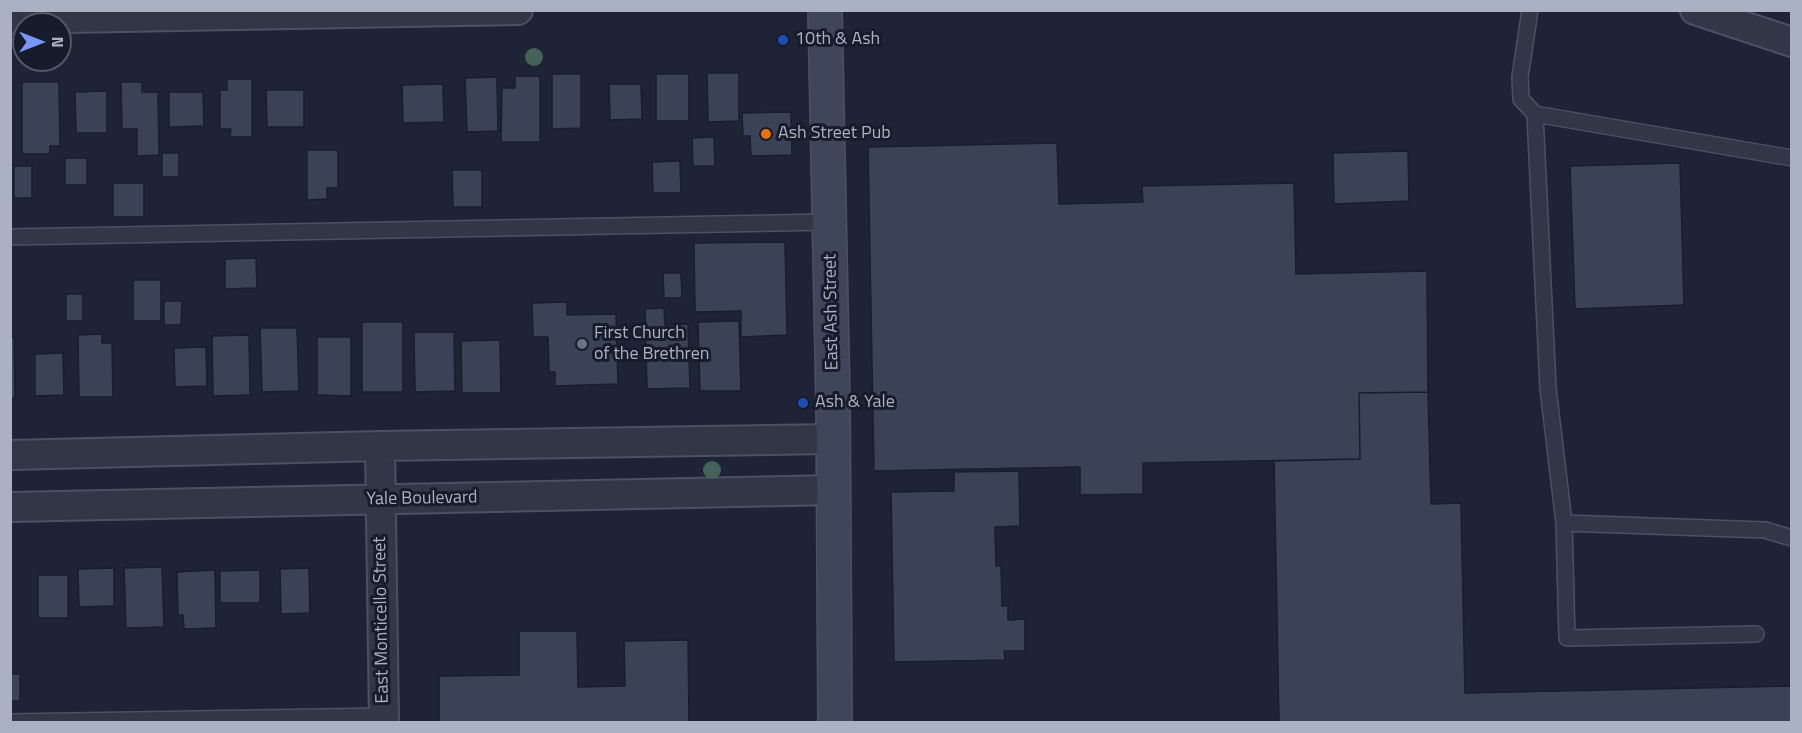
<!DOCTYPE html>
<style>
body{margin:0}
#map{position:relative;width:1802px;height:733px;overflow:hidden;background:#1e2436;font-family:"Titillium Web",sans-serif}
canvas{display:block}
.frame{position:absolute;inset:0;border:12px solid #abb1c4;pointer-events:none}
.north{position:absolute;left:12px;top:12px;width:60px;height:60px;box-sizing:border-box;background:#171c2b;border:2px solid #525868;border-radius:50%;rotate:90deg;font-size:16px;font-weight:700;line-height:24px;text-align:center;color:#abb1c4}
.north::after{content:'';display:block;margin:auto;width:21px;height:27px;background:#7996fb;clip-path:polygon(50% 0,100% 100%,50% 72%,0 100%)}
</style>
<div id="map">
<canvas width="1802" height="733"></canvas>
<div class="frame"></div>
<div class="north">N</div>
</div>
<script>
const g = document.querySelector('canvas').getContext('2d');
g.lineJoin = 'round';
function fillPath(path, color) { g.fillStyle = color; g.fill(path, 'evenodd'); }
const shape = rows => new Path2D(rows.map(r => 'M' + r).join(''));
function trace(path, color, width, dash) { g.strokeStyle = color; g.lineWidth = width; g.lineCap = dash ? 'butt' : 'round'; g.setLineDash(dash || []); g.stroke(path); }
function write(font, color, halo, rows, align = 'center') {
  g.font = font + ' "Titillium Web",sans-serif'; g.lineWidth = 6; g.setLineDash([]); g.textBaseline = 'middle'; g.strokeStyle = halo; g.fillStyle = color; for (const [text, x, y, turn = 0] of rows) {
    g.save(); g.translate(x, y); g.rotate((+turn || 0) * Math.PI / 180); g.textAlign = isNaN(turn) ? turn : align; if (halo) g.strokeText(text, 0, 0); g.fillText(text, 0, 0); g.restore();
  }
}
const building = shape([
 [707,73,739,73,739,121,708,122,707,73],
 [552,74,581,74,581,128,552,129,552,74],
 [656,74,689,74,689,121,656,121,656,74],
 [515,76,540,76,540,142,501,142,502,88,515,88,515,76],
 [497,77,498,131,467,132,465,78,497,77],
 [227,79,252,79,252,137,230,137,231,129,220,129,220,90,227,90,227,79],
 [22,82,59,82,60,146,50,146,50,154,22,154,22,82],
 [121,82,142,82,142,92,158,92,159,155,137,156,137,129,122,129,121,82],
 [443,84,444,122,403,123,402,85,443,84],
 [609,84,641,84,642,119,610,120,609,84],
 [266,90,304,90,304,127,267,127,266,90],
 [107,91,107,133,76,133,75,92,107,91],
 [169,92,203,92,204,126,169,127,169,92],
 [791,112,792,155,751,156,750,136,743,136,742,113,791,112],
 [714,137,715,166,693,166,692,138,714,137],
 [1057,143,1059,204,1143,202,1142,186,1294,183,1296,274,1427,271,1428,392,1359,393,1360,459,1143,463,1143,494,1080,495,1080,467,874,471,868,147,1057,143],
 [307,150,338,150,338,188,327,188,327,199,307,200,307,150],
 [1408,151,1409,201,1334,204,1333,153,1408,151],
 [162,153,179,153,179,177,162,177,162,153],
 [65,158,87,158,87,185,65,185,65,158],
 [680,161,681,193,653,193,652,162,680,161],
 [1680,163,1684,305,1575,309,1570,166,1680,163],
 [14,166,32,166,32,198,14,198,14,166],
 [452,170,482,170,482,207,453,207,452,170],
 [113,183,144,183,144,217,113,217,113,183],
 [785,242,787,335,741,337,741,311,695,312,694,243,785,242],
 [256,258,257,288,225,289,225,259,256,258],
 [663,273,681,273,682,298,664,298,663,273],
 [133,280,161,280,161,321,133,321,133,280],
 [66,294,83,294,83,321,66,321,66,294],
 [164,301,182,301,181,325,164,325,164,301],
 [567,302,567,315,616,314,618,384,555,386,555,372,549,372,548,337,533,337,532,303,567,302],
 [664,308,665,325,688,324,690,388,647,389,645,309,664,308],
 [739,321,741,391,700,391,698,322,739,321],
 [362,322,403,322,403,392,362,392,362,322],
 [260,328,297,328,299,391,262,392,260,328],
 [414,332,454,332,455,391,415,392,414,332],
 [102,334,102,343,112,343,113,397,79,397,78,335,102,334],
 [249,335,250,395,213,396,212,336,249,335],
 [10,337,14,337,15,398,10,398,10,337],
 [317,337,351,337,351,396,317,395,317,337],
 [500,340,501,393,462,393,461,341,500,340],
 [206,347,207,386,175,387,174,348,206,347],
 [63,353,64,395,35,396,35,354,63,353],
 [1428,392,1431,504,1461,503,1465,693,1792,686,1792,722,1279,722,1274,461,1360,459,1359,393,1428,392],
 [1019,471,1020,526,995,527,996,566,1001,566,1002,606,1008,606,1008,620,1025,619,1025,651,1004,651,1005,660,894,662,891,492,954,491,954,472,1019,471],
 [162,567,164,627,126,628,124,568,162,567],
 [114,568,114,606,79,607,78,569,114,568],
 [309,568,310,613,281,614,280,569,309,568],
 [215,570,216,628,184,629,183,615,178,615,177,572,215,570],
 [260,570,260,603,220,603,220,571,260,570],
 [38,575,68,575,68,618,38,618,38,575],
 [519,631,577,631,578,687,625,686,624,641,688,640,689,722,439,722,439,676,519,675,519,631],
 [10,674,20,674,20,701,10,701,10,674]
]);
fillPath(building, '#3a4257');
trace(building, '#191e2d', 1.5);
const lane = shape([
 [1530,10,1520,77,1521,99,1535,114],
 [1792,158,1535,114,1548,388,1564,523,1765,530,1792,538],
 [10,237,830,222],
 [1564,523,1567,638,1756,634],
 [10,722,384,716]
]);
const street = shape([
 [1695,10,1792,42],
 [10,19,518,10],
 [380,446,384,722],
 [10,455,380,446,834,439],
 [10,507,834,490]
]);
const secondary = shape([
 [825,10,833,402,835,722]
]);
trace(lane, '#4c5162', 18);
trace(street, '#4c5162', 32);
trace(secondary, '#4c5162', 36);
trace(lane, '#313746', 15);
trace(street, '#313746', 28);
trace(secondary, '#3f455a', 33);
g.fillStyle = '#446259';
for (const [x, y] of [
 [534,57],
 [712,470]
]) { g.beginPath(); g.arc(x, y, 9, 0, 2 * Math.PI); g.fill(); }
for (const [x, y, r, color] of [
 [783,40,6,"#1a4fb4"],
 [766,134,6,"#e8710a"],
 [582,344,6,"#6b7280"],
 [803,403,6,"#1a4fb4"]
]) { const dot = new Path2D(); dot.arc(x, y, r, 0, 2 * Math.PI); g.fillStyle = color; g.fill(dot); trace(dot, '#171c2b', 2); }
write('18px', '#abb1c4', '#171c2b', [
 ["10th & Ash",795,40],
 ["Ash Street Pub",778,134],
 ["First Church",594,334],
 ["of the Brethren",594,355],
 ["Ash & Yale",815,403]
], 'left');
write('18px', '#abb1c4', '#171c2b', [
 ["East Ash Street",832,312,-91],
 ["Yale Boulevard",422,499,-1],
 ["East Monticello Street",382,620,-91]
]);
</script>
